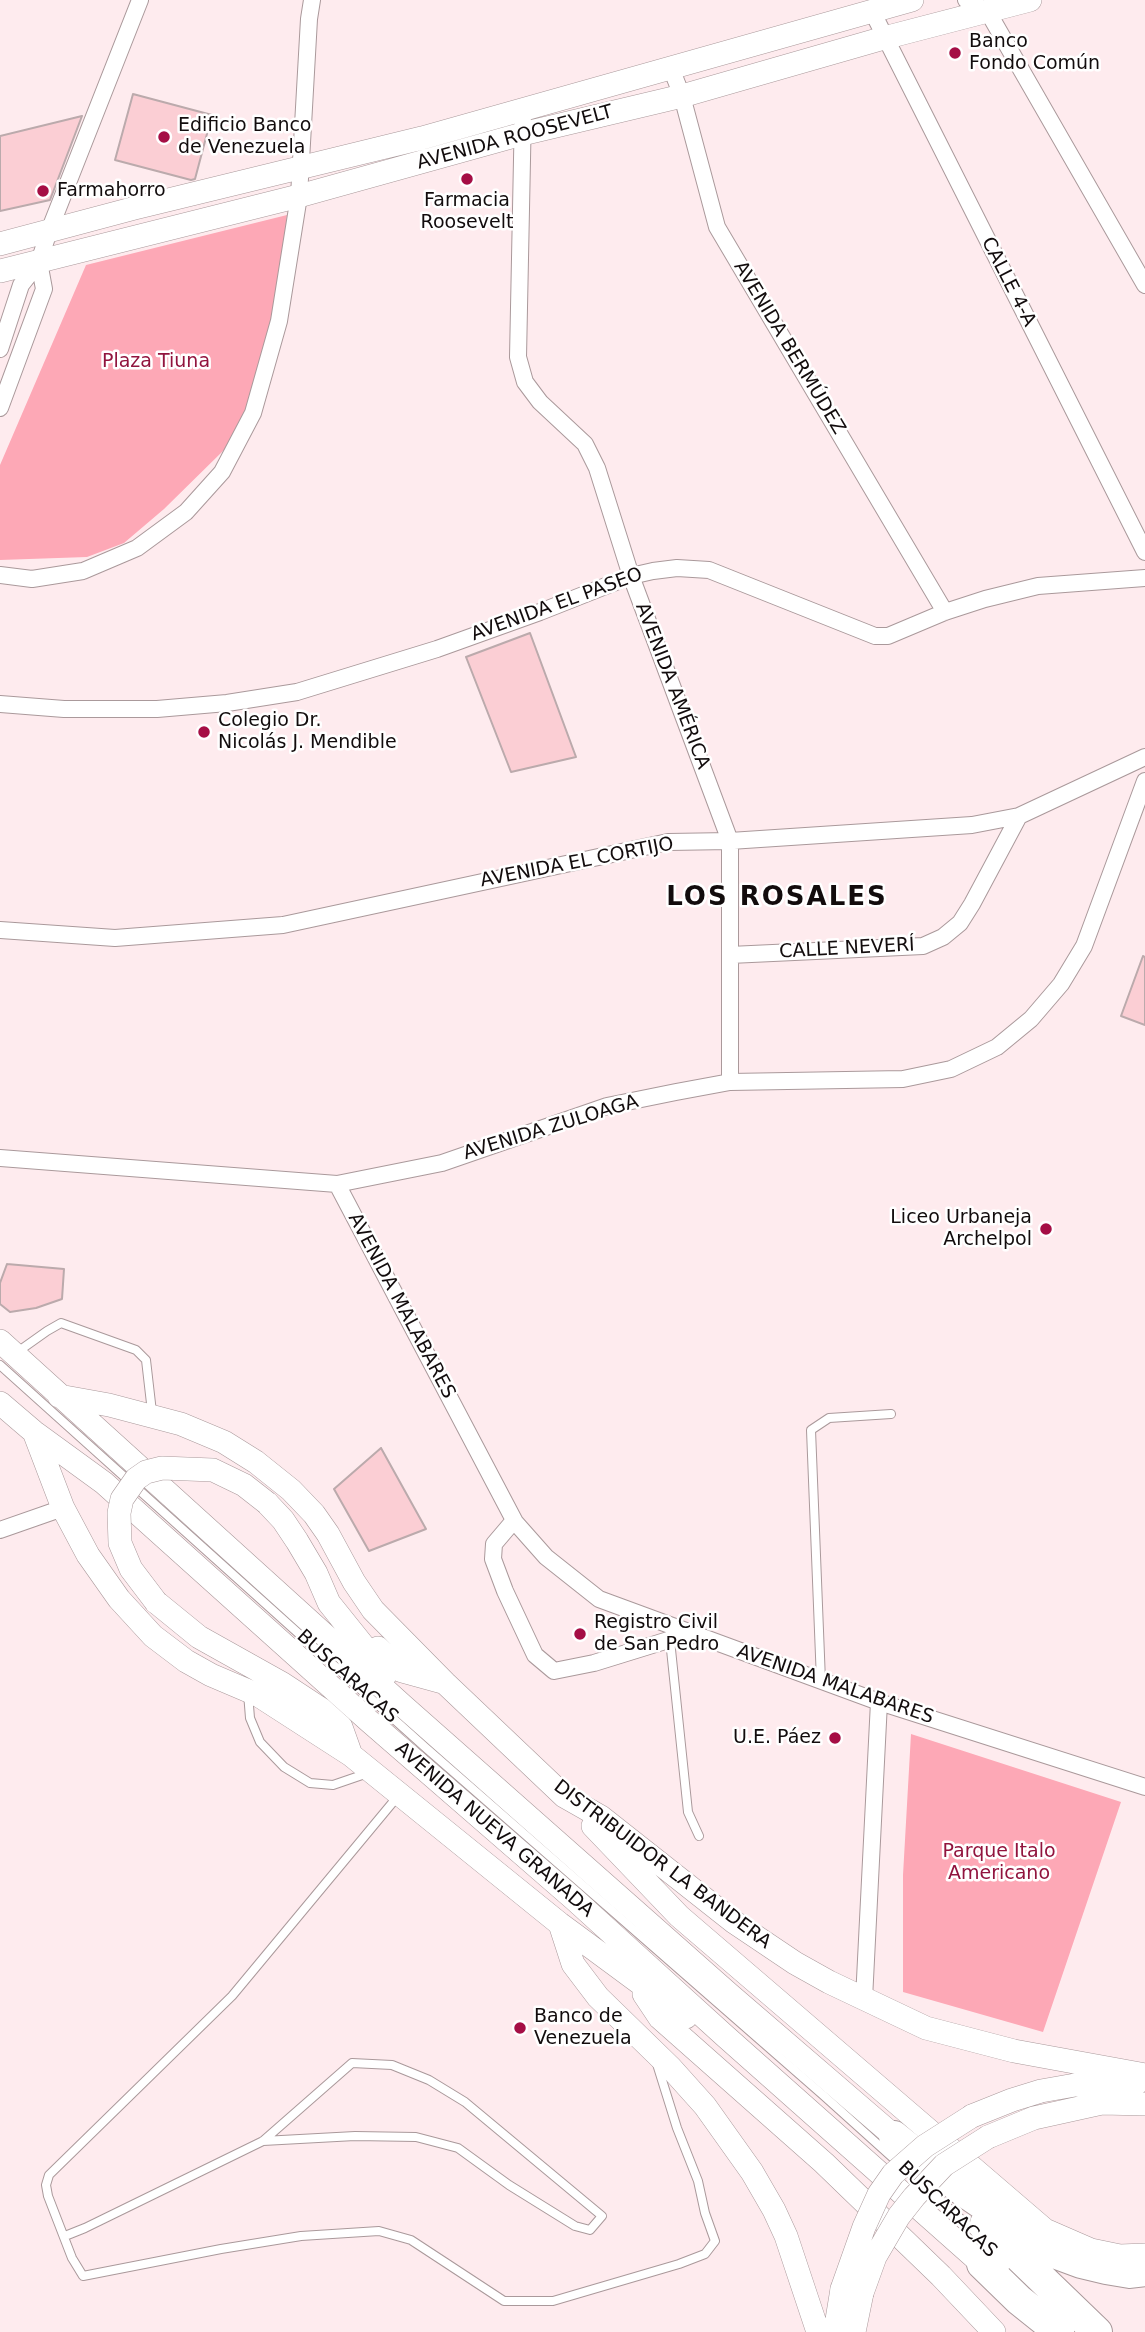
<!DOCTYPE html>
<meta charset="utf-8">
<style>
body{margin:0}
canvas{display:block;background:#feebee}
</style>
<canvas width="1145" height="2332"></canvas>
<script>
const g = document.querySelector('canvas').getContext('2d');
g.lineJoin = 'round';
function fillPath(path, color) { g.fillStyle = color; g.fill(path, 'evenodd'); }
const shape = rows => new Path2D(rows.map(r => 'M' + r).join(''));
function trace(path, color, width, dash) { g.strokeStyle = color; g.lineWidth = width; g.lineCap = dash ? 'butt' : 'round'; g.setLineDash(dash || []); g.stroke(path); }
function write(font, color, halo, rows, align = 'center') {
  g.font = font + ' "DejaVu Sans",sans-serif'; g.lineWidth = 5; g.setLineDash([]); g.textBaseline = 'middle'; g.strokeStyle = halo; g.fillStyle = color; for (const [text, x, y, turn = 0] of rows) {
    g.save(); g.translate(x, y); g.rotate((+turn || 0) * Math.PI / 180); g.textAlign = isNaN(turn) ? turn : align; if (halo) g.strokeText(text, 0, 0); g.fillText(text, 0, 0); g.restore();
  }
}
fillPath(shape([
 [287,215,278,300,246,410,224,450,164,509,124,543,87,557,0,560,0,465,86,265],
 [911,1734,1121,1802,1043,2032,903,1992,903,1875]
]), '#fda8b6');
const building = shape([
 [133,94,212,115,195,179,191,180,115,160,133,94],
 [82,116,50,200,0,211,0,136,82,116],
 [530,633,576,757,511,772,466,657,530,633],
 [1143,956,1145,957,1145,1025,1121,1016,1143,956],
 [7,1264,64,1269,62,1299,36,1308,10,1312,0,1304,0,1283,7,1264],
 [381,1448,426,1529,369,1551,334,1489,381,1448]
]);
fillPath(building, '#fbced4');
trace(building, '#bbaaac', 2);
const lane = shape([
 [16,1353,47,1331,61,1323,136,1350,146,1360,152,1412],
 [0,1365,426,1748,823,2095,972,2229,1005,2267],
 [670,1640,688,1812,699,1836],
 [821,1681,811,1430,829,1418,891,1414],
 [248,1693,250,1718,260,1742,284,1767,310,1783,333,1785,368,1773],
 [398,1796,232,1996,49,2175,46,2185,48,2196,72,2258,83,2276,221,2249,301,2236,379,2231,411,2240,504,2301,553,2301,679,2264,705,2254,715,2241,705,2213,698,2181,677,2128,657,2064],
 [65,2236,85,2228,263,2141,352,2063,392,2065,429,2080,465,2102,602,2216,590,2230,575,2226,509,2185,458,2148,416,2137,355,2136,263,2141]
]);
const street = shape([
 [966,0,988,12,1145,285],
 [872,11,1145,552],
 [671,68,682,96,717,227,945,612],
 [523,110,518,357,525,382,540,402,585,444,597,468,631,576,730,841,730,1082],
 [0,349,21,285,39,262,49,231,140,0],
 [0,408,44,289,39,262],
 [0,575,32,579,83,571,137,548,186,512,222,472,253,413,279,321,299,196,309,19,312,0],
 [0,704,64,709,157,709,227,703,297,692,437,649,540,612,631,576,653,571,677,568,709,570,875,636,888,636,945,612,985,599,1038,586,1145,578],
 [0,930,115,938,283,925,668,842,730,841,972,825,1019,816,1145,757],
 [730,955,923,946,943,937,960,923,972,904,1019,816],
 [0,1158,337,1184,442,1163,607,1106,676,1092,730,1082,903,1079,951,1069,997,1047,1031,1019,1061,984,1084,946,1145,781],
 [337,1184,515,1522,546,1557,599,1599,879,1702,1145,1787],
 [515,1522,511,1524,494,1544,493,1559,505,1591,535,1655,554,1671,594,1663,691,1633],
 [0,1530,63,1508],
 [864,1999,879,1702]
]);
const secondary = shape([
 [0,244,135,208,422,138,912,0],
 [0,271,299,196,522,134,682,96,884,38,1030,0],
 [0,1341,402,1705,729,1994,894,2136],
 [59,1396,109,1405,181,1424,224,1442,256,1462,291,1490,314,1514,328,1534,354,1582,373,1610,445,1683,564,1796,601,1817,734,1922,795,1963,829,1982,926,2028,1014,2051,1145,2075],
 [0,1403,34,1432,104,1483,369,1721,574,1899,725,2036,982,2264],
 [34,1432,63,1508,88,1555,119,1599,153,1636,186,1661,211,1675,258,1695,351,1755,560,1924,686,2017],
 [267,1503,283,1520,297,1541,316,1573,329,1603,386,1674],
 [156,1602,199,1637,283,1684,321,1709,341,1727,351,1755],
 [378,1648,402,1671,442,1682],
 [593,1826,679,1916,1045,2230,1091,2250,1120,2256,1145,2255],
 [560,1924,573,1964,598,1997,670,2067,705,2106,752,2172,774,2210,786,2236,818,2332],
 [644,1994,660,2018,824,2163,941,2276,994,2332],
 [972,2116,1012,2100,1041,2091,1075,2085,1138,2082],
 [988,2137,1034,2118,1102,2103,1145,2104],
 [835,2332,842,2289],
 [854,2332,862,2293]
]);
const highway = shape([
 [894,2136,963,2191,1054,2253,1081,2263,1106,2269,1130,2273,1145,2271],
 [985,2224,1097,2332],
 [982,2264,1019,2300,1059,2332]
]);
trace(lane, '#aa999b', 10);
trace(street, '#aa999b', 18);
trace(secondary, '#aa999b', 24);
trace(highway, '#aa999b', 32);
trace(lane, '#fff', 8);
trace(street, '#fff', 16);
trace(secondary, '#fff', 23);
trace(highway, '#fff', 30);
const secondaryBridge = shape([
 [156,1602,131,1569,120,1543,119,1513,122,1499,136,1479,146,1472,162,1468,213,1470,244,1485,267,1503],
 [842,2289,864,2227,879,2194,893,2174,925,2146,972,2116],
 [862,2293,875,2257,899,2216,914,2197,944,2165,988,2137]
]);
trace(secondaryBridge, '#aa999b', 24, []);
trace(secondaryBridge, '#fff', 23);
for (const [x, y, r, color] of [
 [955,53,7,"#a50e45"],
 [164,137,7,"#a50e45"],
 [467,179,7,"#a50e45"],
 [43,191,7,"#a50e45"],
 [204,732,7,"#a50e45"],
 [1046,1229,7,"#a50e45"],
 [580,1634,7,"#a50e45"],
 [835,1738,7,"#a50e45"],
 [520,2028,7,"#a50e45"]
]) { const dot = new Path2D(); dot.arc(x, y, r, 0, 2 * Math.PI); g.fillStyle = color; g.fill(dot); trace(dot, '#fff', 2.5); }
write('19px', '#120c0d', '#fff', [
 ["Banco",969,42],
 ["Fondo Común",969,64],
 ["Edificio Banco",178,126],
 ["de Venezuela",178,148],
 ["Farmahorro",57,191],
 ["Farmacia",467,201,"center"],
 ["Roosevelt",467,223,"center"],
 ["Colegio Dr.",218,721],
 ["Nicolás J. Mendible",218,743],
 ["Liceo Urbaneja",1032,1218,"right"],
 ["Archelpol",1032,1240,"right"],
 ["Registro Civil",594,1623],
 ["de San Pedro",594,1645],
 ["U.E. Páez",821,1738,"right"],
 ["Banco de",534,2017],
 ["Venezuela",534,2039]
], 'left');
write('19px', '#120c0d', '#fff', [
 ["AVENIDA ROOSEVELT",515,138,-15],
 ["CALLE 4-A",1008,282,63],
 ["AVENIDA BERMÚDEZ",789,348,59],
 ["AVENIDA EL PASEO",557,605,-20],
 ["AVENIDA AMÉRICA",672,686,69],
 ["AVENIDA EL CORTIJO",577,863,-11],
 ["CALLE NEVERÍ",847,949,-3],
 ["AVENIDA ZULOAGA",551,1128,-17],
 ["AVENIDA MALABARES",401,1306,62],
 ["BUSCARACAS",347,1677,42],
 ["AVENIDA MALABARES",835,1685,19],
 ["AVENIDA NUEVA GRANADA",494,1830,41],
 ["DISTRIBUIDOR LA BANDERA",662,1865,37],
 ["BUSCARACAS",947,2210,44]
]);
write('19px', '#91143e', '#fff', [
 ["Plaza Tiuna",156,362],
 ["Parque Italo",999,1852],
 ["Americano",999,1874]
]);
g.letterSpacing = '2px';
write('bold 26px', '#120c0d', '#fff', [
 ["LOS ROSALES",777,898]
]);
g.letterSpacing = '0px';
</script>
